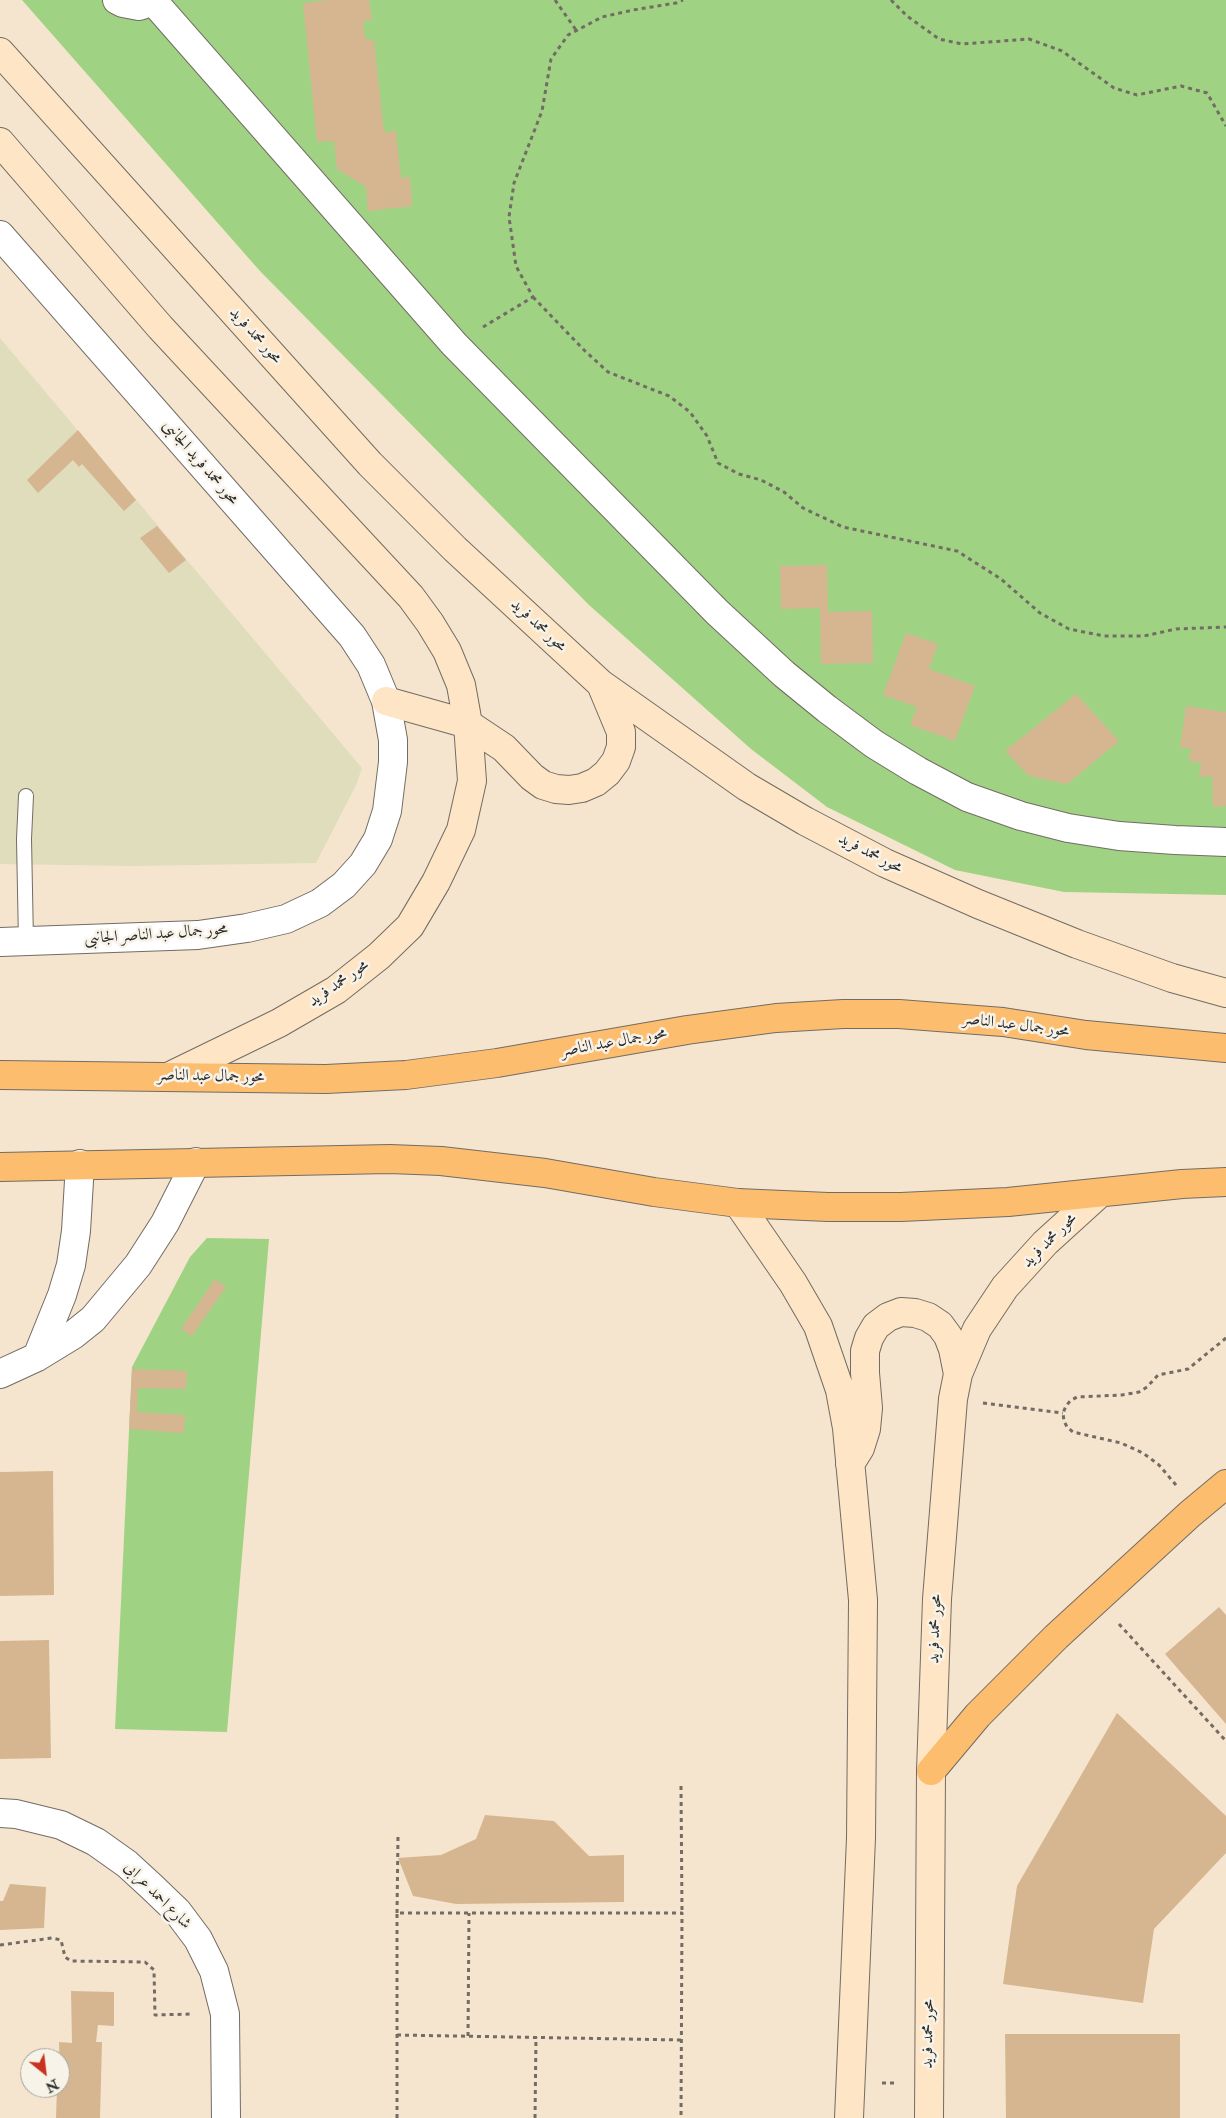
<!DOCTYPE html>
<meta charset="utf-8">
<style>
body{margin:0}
#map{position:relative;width:1226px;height:2118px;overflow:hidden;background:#f5e5ce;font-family:"IM FELL Double Pica",serif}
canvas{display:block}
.north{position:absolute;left:20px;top:2048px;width:50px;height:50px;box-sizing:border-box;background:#f7f3e8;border:1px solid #a5a39c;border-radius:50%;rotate:151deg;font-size:14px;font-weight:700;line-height:20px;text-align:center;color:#2b2b2b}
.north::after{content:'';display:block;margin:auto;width:18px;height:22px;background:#c8321e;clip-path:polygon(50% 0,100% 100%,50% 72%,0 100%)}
</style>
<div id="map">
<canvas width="1226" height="2118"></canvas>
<div class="north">N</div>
</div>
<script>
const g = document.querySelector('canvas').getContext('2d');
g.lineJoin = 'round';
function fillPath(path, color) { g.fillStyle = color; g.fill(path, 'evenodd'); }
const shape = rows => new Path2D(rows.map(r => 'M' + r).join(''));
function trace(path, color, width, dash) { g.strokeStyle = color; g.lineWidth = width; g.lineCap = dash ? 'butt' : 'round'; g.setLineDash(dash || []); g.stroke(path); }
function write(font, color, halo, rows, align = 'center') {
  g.font = font + ' "IM FELL Double Pica",Amiri,serif'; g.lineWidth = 5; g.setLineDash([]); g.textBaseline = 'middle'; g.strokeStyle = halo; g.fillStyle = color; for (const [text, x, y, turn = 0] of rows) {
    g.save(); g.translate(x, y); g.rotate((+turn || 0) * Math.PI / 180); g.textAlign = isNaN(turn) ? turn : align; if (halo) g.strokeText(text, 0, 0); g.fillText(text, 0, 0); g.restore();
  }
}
fillPath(shape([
 [0,338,362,768,356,785,316,863,133,866,0,864]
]), '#dfddbb');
fillPath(shape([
 [22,0,1226,0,1226,895,1064,892,955,870,827,807,751,749,589,605,259,270],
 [207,1238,269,1239,227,1732,115,1729,132,1367,190,1257]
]), '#9fd383');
fillPath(shape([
 [328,0,369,0,372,20,363,21,365,38,374,41,384,132,396,131,401,178,410,177,412,206,368,211,366,187,337,169,334,141,317,142,303,3],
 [78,430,136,500,124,511,82,464,79,467,73,460,38,493,27,480],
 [157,526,186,560,169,573,140,538],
 [827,565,828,612,872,611,873,663,821,664,820,608,781,609,780,566],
 [906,633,938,644,929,669,975,686,955,741,910,725,917,707,883,695],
 [1076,694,1119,741,1067,784,1029,776,1005,751],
 [1186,706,1226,712,1226,806,1213,807,1212,776,1199,777,1201,763,1189,761,1191,748,1180,748],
 [215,1279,226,1287,192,1336,181,1329],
 [132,1369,187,1371,186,1389,138,1388,137,1412,185,1415,184,1433,129,1429],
 [53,1471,54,1595,0,1596,0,1472],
 [1219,1607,1226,1615,1226,1724,1165,1654],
 [49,1640,51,1758,0,1759,0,1641],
 [1117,1713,1226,1816,1226,1853,1154,1929,1143,2003,1003,1984,1017,1886],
 [485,1815,554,1821,589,1856,624,1855,624,1902,456,1904,413,1896,398,1858,441,1855,476,1839],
 [10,1884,46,1887,44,1928,0,1930,0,1901,3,1901],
 [71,1991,114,1992,114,2026,98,2025,96,2042,102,2042,100,2118,56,2118,57,2088,60,2088,59,2042,72,2043],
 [1005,2034,1180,2034,1180,2118,1006,2118]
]), '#d6b690');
const service = shape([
 [26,942,24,839,26,796]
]);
const minor = shape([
 [117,0,123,3,139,6,157,0],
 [154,2,454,344,717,612,784,674,827,709,874,744,918,771,967,797,1021,816,1068,828,1119,836,1175,840,1226,842],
 [37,1357,62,1295,71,1265,76,1231,80,1164],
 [0,1374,37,1357,73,1335,93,1319,138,1265,165,1223,196,1162],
 [0,1813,16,1814,61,1825,96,1842,127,1864,152,1887,177,1911,198,1939,214,1971,225,2014,226,2118]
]);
const tertiary = shape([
 [0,235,352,636,371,665,386,701,393,740,393,762,387,811,378,839,363,864,344,885,320,903,286,919,247,928,198,935,0,942]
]);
const secondary = shape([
 [0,52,370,464,455,549,601,684,747,787,805,821,885,863,978,904,1077,944,1172,978,1226,993],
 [0,142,160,327,411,597,430,623,447,651,461,685,468,724,472,781,461,830,436,882,410,926,379,956,336,990,279,1023,170,1076],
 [386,701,468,724,504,748,532,777,543,785,556,789,569,790,582,788,596,782,607,773,616,761,621,747,621,732,601,684],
 [738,1203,793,1283,818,1326,840,1390,847,1428,863,1600,861,1838,849,2118],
 [850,1464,860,1448,866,1429,868,1408,865,1373,865,1351,869,1338,876,1326,888,1317,901,1312,915,1313,928,1317,940,1325,948,1336,953,1349,958,1374],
 [929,2118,931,1771,937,1599,953,1399,958,1374,977,1329,1005,1287,1045,1243,1100,1193]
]);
const primary = shape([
 [0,1075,326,1079,406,1075,497,1063,687,1030,776,1018,843,1014,899,1014,1003,1022,1086,1035,1226,1048],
 [0,1167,390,1159,441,1161,545,1173,654,1192,738,1203,828,1207,901,1207,1008,1202,1182,1184,1226,1182],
 [931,1771,978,1715,1056,1637,1190,1514,1226,1484]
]);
trace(service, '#726c64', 16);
trace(minor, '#726c64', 30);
trace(tertiary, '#726c64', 30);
trace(secondary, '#726c64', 30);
trace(primary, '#726c64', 30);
trace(shape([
 [555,0,576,30],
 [891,0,907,16,939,39,962,44,1029,39,1062,51,1114,88,1137,95,1181,86,1207,93,1226,126],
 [533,297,584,350,608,372,669,396,690,412,707,436,718,463,739,474,761,480,784,492,803,508,843,527,957,551,1001,579,1040,613,1069,629,1104,636,1144,636,1176,629,1226,627],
 [483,327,533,297,516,266,509,217,514,183,542,111,551,59,568,35,602,17,633,10,676,3,683,0],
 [983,1403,1063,1413],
 [1176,1485,1159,1465,1143,1453,1121,1443,1073,1432,1067,1427,1064,1421,1063,1413,1066,1406,1070,1401,1077,1397,1122,1395,1139,1392,1147,1387,1158,1375,1188,1369,1226,1338],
 [1119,1624,1226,1741],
 [681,1786,682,1913],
 [397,1913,398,1836],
 [0,1945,52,1938,61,1940,65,1957,71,1961,145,1962,154,1970,155,2015,192,2014],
 [397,2035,682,2040],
 [468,2036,469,1913],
 [882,2083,898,2083],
 [397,2118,397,1913,682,1913,681,2118],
 [535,2118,536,2037]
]), '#726c64', 3, [4, 4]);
trace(service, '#fff', 14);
trace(minor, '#fff', 28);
trace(tertiary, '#fff', 28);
trace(secondary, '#fee5c5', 28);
trace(primary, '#fcbd6f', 28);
write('16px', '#2b2b2b', '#f7f3e8', [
 ["محور محمد فريد",255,336,48],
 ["محور محمد فريد الجانبى",200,463,49],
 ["محور محمد فريد",538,626,43],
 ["محور محمد فريد",870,854,27],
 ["محور جمال عبد الناصر الجانبى",156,935,-4],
 ["محور محمد فريد",339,984,-35],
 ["محور جمال عبد الناصر",1016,1026,7],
 ["محور جمال عبد الناصر",614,1043,-10],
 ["محور جمال عبد الناصر",211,1077,1],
 ["محور محمد فريد",1050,1241,-45],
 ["محور محمد فريد",936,1629,-88],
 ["شارع احمد عرابى",157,1896,45],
 ["محور محمد فريد",929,2034,-89]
]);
</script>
